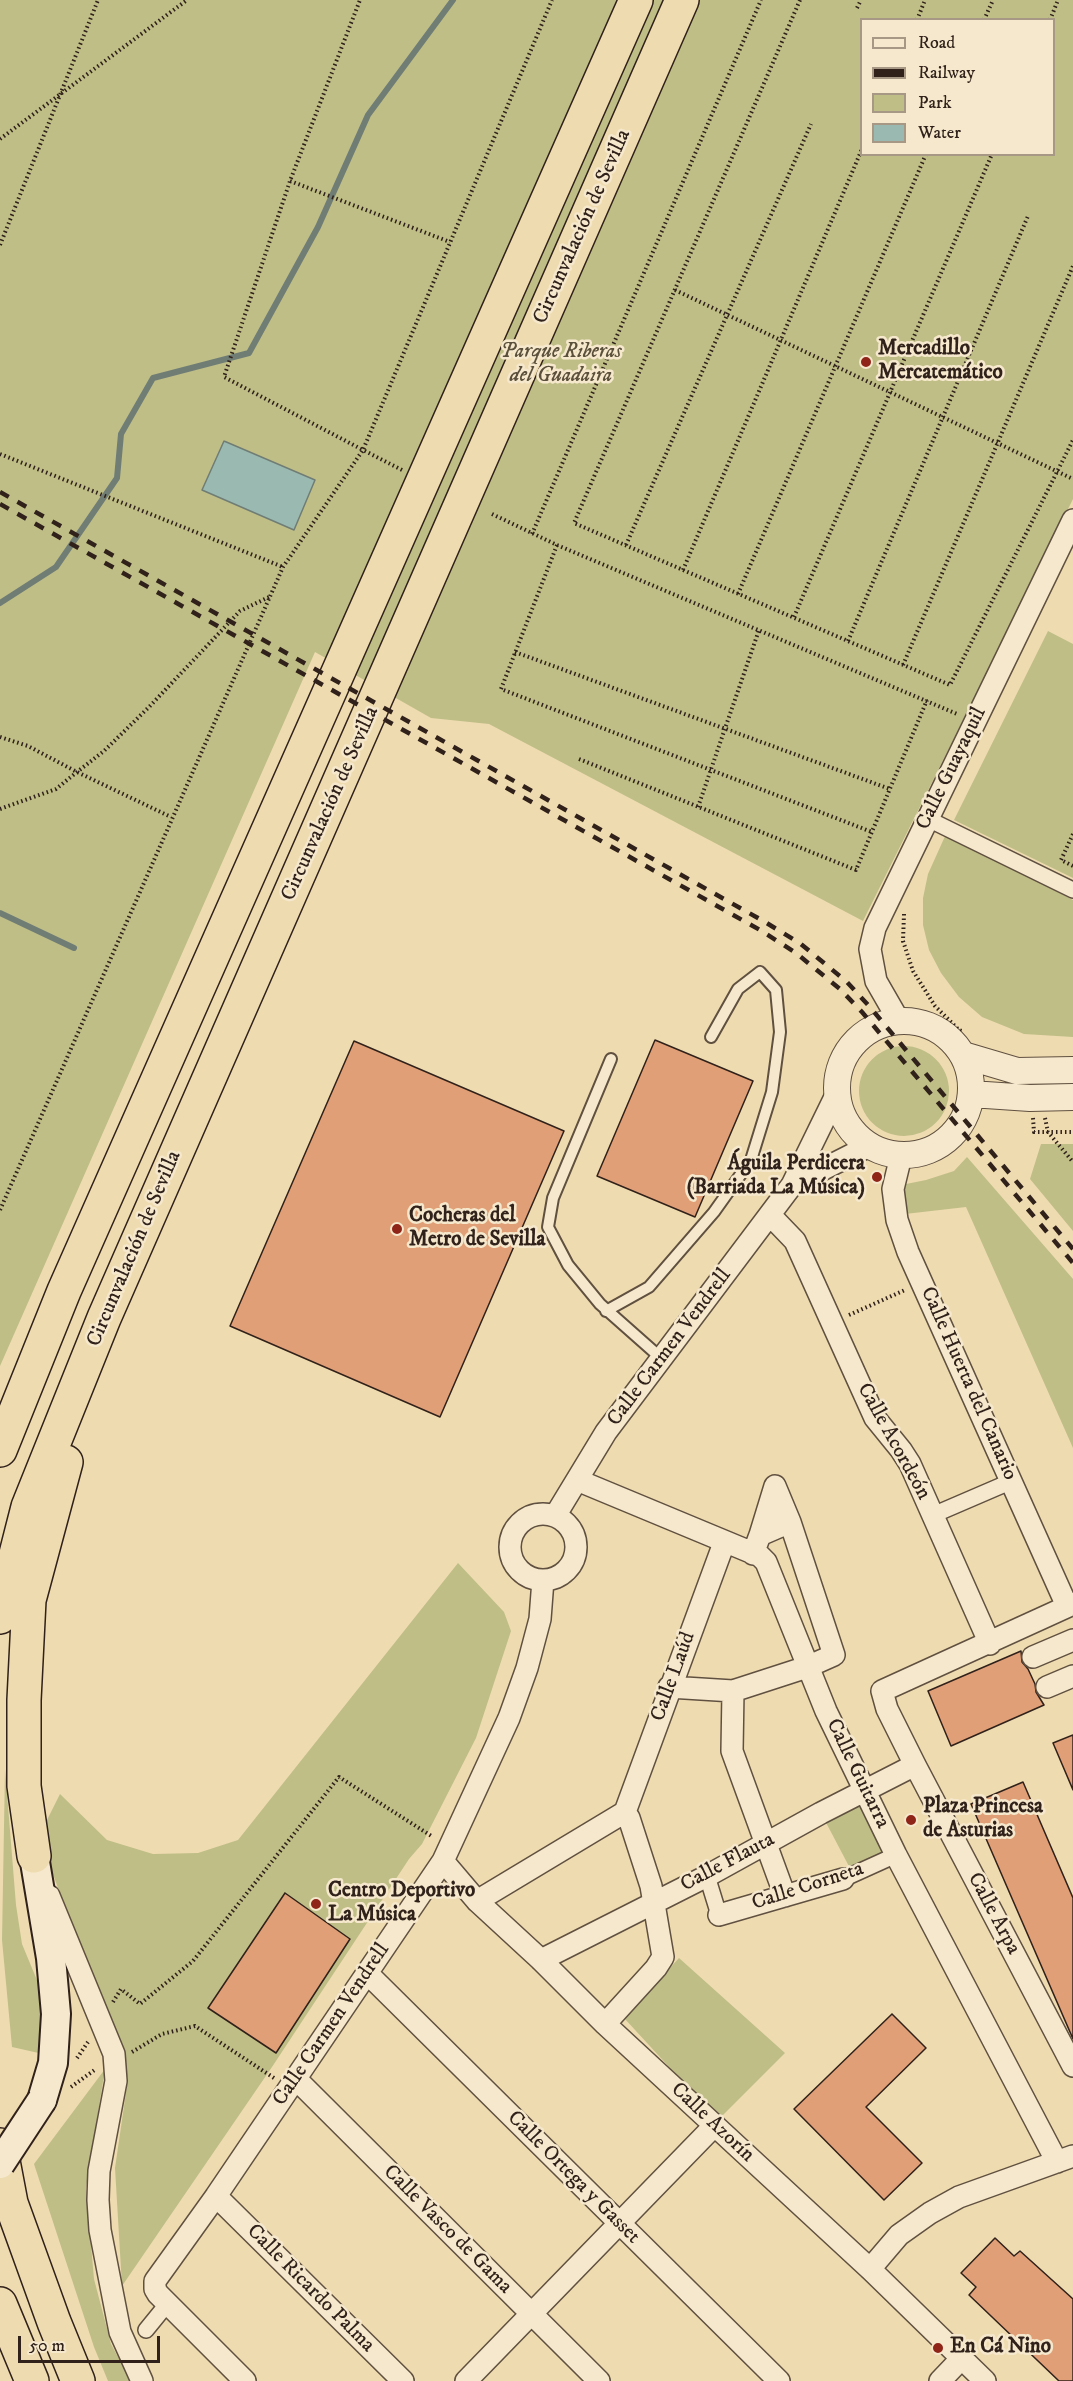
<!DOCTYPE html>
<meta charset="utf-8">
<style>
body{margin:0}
#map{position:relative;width:1073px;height:2381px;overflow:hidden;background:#efdbb0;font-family:"IM FELL DW Pica",serif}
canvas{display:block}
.legend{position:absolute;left:860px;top:18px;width:195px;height:138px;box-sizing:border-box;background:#f5e8cc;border:2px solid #a69885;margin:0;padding:8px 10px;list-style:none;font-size:18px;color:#30211a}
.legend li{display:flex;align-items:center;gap:12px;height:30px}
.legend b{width:30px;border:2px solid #a69885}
.scale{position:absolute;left:18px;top:2336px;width:142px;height:27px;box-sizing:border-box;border:3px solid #30211a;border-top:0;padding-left:8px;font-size:18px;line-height:21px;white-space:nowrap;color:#30211a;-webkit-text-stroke:4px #f5e8cc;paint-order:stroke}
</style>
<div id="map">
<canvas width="1073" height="2381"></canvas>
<ul class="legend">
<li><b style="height:8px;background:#f5e8cc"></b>Road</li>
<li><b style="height:8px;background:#30211a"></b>Railway</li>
<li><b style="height:16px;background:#bfbe87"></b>Park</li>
<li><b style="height:16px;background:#9abab1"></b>Water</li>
</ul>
<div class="scale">50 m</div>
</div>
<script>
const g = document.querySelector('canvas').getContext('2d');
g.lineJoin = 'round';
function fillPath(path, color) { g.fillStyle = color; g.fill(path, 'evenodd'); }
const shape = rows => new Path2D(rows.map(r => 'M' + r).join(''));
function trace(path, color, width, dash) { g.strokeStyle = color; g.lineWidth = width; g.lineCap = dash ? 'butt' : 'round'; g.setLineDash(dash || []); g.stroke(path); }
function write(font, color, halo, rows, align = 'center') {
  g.font = font + ' "IM FELL DW Pica",serif'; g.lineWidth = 5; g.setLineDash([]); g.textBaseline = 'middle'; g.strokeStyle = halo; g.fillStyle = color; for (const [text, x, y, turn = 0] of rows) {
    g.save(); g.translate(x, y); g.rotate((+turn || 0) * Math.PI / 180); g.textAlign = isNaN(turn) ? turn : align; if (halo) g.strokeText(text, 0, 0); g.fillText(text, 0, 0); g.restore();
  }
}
fillPath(shape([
 [0,0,1073,0,1073,499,863,921,489,724,431,718,315,652,0,1366],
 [862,20,1054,20,1054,154,862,154],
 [1048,631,1073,644,1073,878,954,820],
 [946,834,1073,900,1073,1037,1024,1034,982,1017,959,997,941,973,929,950,923,925,923,898,928,874],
 '859 1091a45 45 0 1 1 90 0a45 45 0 1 1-90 0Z',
 [1041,1144,1073,1144,1073,1231,1030,1179],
 [967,1157,1073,1279,1073,1448,966,1207,905,1214,901,1185,926,1180,954,1171],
 [458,1563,504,1612,511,1631,476,1738,422,1844,409,1859,272,2067,122,2286,115,2168,128,2079,39,1836,60,1794,107,1840,153,1854,198,1853,238,1840],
 [5,1769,16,1905,22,1944,39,1985,43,2054,12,2047,2,1940],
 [865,1791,896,1855,853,1874,821,1813],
 [679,1958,785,2053,718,2120,624,2018],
 [105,2069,86,2188,94,2279,111,2344,131,2381,108,2381,94,2347,34,2164]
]), '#bfbe87');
const water = shape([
 [224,441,315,480,294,530,202,490,224,441]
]);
fillPath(water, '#9abab1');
trace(water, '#707d75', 1.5);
trace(shape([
 [0,603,56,567,117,478,121,434,153,378,249,353,318,227,368,115,453,0],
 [0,913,74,948]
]), '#707d75', 6);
const building = shape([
 [655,1040,753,1081,695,1217,597,1176,655,1040],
 [354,1041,564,1131,440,1417,230,1326,354,1041],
 [1021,1651,1022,1662,1028,1669,1035,1684,1036,1692,1044,1705,951,1746,928,1691,1021,1651],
 [1073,1735,1073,1790,1053,1743,1073,1735],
 [1023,1782,1073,1898,1073,2039,971,1804,1023,1782],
 [285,1893,350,1939,276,2053,208,2008,285,1893],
 [892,2014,926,2048,866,2107,922,2163,884,2200,794,2109,892,2014],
 [995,2238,1014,2256,1020,2251,1073,2299,1073,2381,1059,2381,969,2295,976,2287,961,2273,995,2238]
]);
fillPath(building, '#e09f76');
trace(building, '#30211a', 1.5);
const service = shape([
 [611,1059,553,1198,548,1227,568,1265,600,1304,661,1358],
 [606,1311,649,1287,714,1212,751,1160,772,1092,780,1032,776,990,760,972,738,989,711,1037]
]);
const pedestrian = shape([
 [928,819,1073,890],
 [933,1515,1012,1481],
 [707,1876,719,1915],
 [843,1879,896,1855],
 [146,2330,168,2303]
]);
const minor = shape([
 [899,1021,876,981,870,949,875,928,1073,520],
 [901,1156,893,1189,897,1220,908,1252,1067,1606],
 [792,1185,869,1146],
 [770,1215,795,1241,875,1418,901,1450,910,1464,990,1644],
 [577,1480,760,1556,766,1562,826,1711,896,1855,1057,2162],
 '510 1547a33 33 0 1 1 66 0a33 33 0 1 1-66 0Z',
 [555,1516,606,1432,792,1185,837,1093],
 [760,1535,775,1486,790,1522],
 [1073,1604,882,1691,887,1709,915,1765,1073,2066],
 [1033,1657,1073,1640],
 [669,1687,733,1691,807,1667,834,1655,790,1522,760,1535,753,1554],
 [1047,1687,1073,1676],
 [733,1691,732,1751,785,1896],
 [443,1861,477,1901,541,1960,605,2024,870,2269,985,2381],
 [49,1896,114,2054,116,2081,99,2171,98,2200,100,2230,120,2332,142,2381],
 [477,1901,625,1812,724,1543],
 [719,1915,843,1879],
 [541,1960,707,1876,821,1813,915,1765],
 [367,1973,779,2381],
 [605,2024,656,1968,663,1957,651,1886,629,1818,625,1812],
 [296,2079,599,2381],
 [216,2196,403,2381],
 [870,2269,899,2235,930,2213,959,2197,1073,2156],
 [245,2381,158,2294,155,2289,155,2281,216,2196,443,1861,509,1718,527,1668,540,1619,543,1580],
 [466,2381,715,2125],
 [940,2381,961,2359]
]);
const tertiary = shape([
 '837 1088a67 67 0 1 1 134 0a67 67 0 1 1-134 0Z',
 [963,1055,1017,1071,1073,1070],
 [971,1094,1030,1098,1073,1097]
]);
const secondary = shape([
 [34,1856,51,1958,56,2014,53,2063,42,2100]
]);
const motorway = shape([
 [0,1450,64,1291,636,0],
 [0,1617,28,1507,104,1318,682,0],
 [34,1856,24,1786,24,1700,29,1600,66,1462],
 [0,2145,11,2203,54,2322,78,2381],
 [0,2304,32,2381]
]);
trace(service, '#605040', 14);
trace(pedestrian, '#605040', 18);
trace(minor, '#605040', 24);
trace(tertiary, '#605040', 28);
trace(secondary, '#30211a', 32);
trace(motorway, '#30211a', 36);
trace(shape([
 [800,0,574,523,950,685,1073,440],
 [857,8,861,0],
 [917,20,925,0],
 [984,20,993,0],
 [1050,20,1058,0],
 [0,139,187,0],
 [290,181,450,242],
 [0,245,98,0],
 [675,290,1073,479],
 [0,454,283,567],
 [402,470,363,450,552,0],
 [492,514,557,545,957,714],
 [532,534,761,0],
 [557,545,501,689,872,832],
 [626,545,811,124],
 [683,570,862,149],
 [738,594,926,154],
 [794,617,992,154],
 [848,641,1028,216],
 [515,652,890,789],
 [903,665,1073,266],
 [0,737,28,746,77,772,171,817],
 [579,759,856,870,927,700],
 [698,807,759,630],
 [0,809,56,789,77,772,104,751,149,707,240,611,269,597],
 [1073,834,1061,860,1073,866],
 [904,914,903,941,913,971,935,1006,959,1030,964,1032],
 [1033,1118,1034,1132,1073,1132],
 [1045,1118,1048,1132,1073,1162],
 [0,1210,283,567,363,450,224,377,290,181,360,0],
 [849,1315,905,1290],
 [113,2002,121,1989,140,2004,193,1961,339,1777,433,1837],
 [132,2052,162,2034,195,2026,274,2078],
 [77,2058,88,2042],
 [71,2087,96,2069]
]), '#30211a', 4, [1.5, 3]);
trace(service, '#f5e8cc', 10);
trace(pedestrian, '#f5e8cc', 15);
trace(minor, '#f5e8cc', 21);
trace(tertiary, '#f5e8cc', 26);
trace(secondary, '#f5e8cc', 28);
trace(motorway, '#efdbb0', 33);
trace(shape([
 [0,492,765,922,801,944,847,982,869,1006,1073,1249],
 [0,504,760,930,796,953,840,989,862,1012,1073,1263]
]), '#30211a', 4.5, [10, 10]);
const secondaryBridge = shape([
 [0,2164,42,2100]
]);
trace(secondaryBridge, '#30211a', 32, []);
trace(secondaryBridge, '#f5e8cc', 28);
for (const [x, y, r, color] of [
 [866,362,6,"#8f2418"],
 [877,1177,6,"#8f2418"],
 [397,1229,6,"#8f2418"],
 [911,1820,6,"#8f2418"],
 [316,1904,6,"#8f2418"],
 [938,2348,6,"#8f2418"]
]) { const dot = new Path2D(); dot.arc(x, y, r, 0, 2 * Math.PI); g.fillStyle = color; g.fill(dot); trace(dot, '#f5e8cc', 2); }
write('21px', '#30211a', '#f5e8cc', [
 ["Circunvalación de Sevilla",583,227,-66],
 ["Calle Guayaquil",952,769,-64],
 ["Circunvalación de Sevilla",331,804,-66],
 ["Circunvalación de Sevilla",135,1249,-67],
 ["Calle Carmen Vendrell",670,1348,-53],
 ["Calle Huerta del Canario",968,1384,66],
 ["Calle Acordeón",893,1442,61],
 ["Calle Laúd",674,1677,-70],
 ["Calle Guitarra",857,1774,64],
 ["Calle Flauta",728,1863,-28],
 ["Calle Corneta",808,1887,-18],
 ["Calle Arpa",993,1914,62],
 ["Calle Carmen Vendrell",332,2025,-56],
 ["Calle Azorín",712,2123,43],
 ["Calle Ortega y Gasset",573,2178,45],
 ["Calle Vasco de Gama",447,2230,45],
 ["Calle Ricardo Palma",310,2289,45]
]);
write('bold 21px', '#30211a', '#f5e8cc', [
 ["Mercadillo",878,350],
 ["Mercatemático",878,374],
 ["Águila Perdicera",865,1165,"right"],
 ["(Barriada La Música)",865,1189,"right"],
 ["Cocheras del",409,1217],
 ["Metro de Sevilla",409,1241],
 ["Plaza Princesa",923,1808],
 ["de Asturias",923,1832],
 ["Centro Deportivo",328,1892],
 ["La Música",328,1916],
 ["En Cá Nino",950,2348]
], 'left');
write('italic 21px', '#5b503b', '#f5e8cc', [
 ["Parque Riberas",561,353],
 ["del Guadaira",561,377]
]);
</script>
